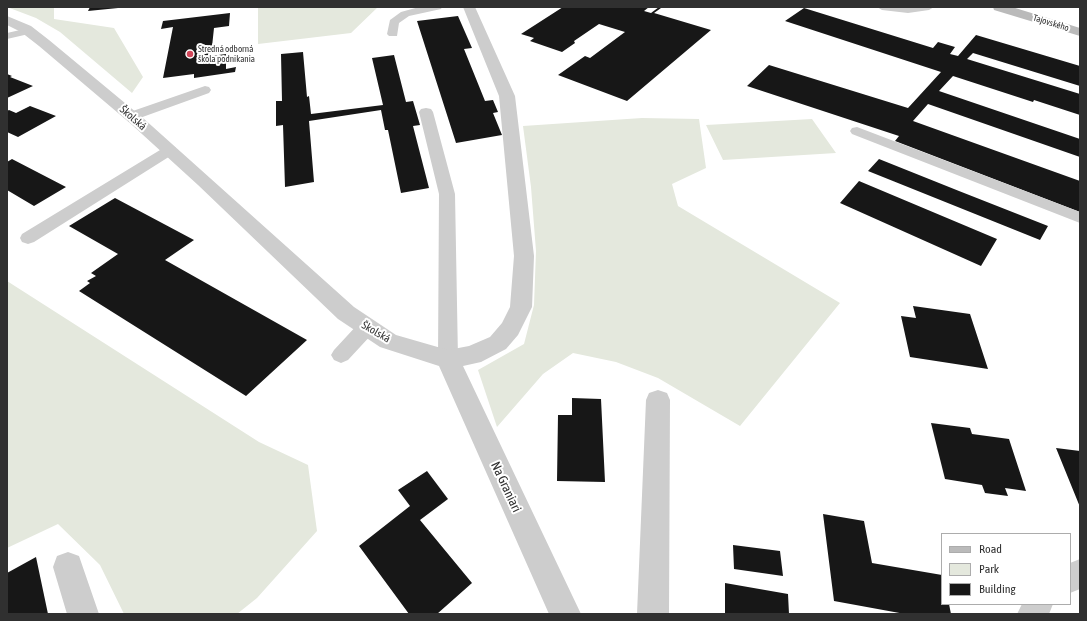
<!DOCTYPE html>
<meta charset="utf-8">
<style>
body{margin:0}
#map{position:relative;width:1087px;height:621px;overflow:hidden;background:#fff;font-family:"Asap Condensed",sans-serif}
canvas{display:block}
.frame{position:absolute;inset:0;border:8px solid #303030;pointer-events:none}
.legend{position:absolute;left:941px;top:533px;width:130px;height:72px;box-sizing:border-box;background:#fff;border:1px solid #acacac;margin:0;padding:5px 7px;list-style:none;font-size:12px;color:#303030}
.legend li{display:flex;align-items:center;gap:8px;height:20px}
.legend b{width:20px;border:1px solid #acacac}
</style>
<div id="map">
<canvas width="1087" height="621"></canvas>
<div class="frame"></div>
<ul class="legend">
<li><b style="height:5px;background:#bababa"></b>Road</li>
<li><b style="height:11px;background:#e4e8dd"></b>Park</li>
<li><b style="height:11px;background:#171717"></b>Building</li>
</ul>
</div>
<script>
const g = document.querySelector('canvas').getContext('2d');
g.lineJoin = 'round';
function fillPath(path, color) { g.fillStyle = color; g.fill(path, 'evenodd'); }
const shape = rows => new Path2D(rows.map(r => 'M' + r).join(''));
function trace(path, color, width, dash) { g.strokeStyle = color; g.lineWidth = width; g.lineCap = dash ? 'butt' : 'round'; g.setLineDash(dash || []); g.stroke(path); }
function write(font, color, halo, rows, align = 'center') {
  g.font = font + ' "Asap Condensed",sans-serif'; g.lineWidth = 4; g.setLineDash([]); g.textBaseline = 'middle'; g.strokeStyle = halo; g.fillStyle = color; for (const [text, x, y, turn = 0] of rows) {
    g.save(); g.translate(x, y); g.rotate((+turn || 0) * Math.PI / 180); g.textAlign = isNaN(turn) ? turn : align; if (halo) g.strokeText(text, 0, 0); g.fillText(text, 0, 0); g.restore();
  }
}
fillPath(shape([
 [7,7,54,7,54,19,114,28,143,77,132,93,60,32,36,18],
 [258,7,378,7,351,33,258,44],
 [642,118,699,119,706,168,672,184,678,206,840,303,740,426,658,378,616,362,573,353,543,374,497,427,478,370,524,344,534,305,536,251,531,187,523,126],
 [812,119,836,153,723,160,706,125],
 [7,281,259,442,308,465,317,531,257,598,237,614,124,614,100,565,58,524,7,548]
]), '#e4e8dd');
fillPath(shape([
 [90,7,118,7,118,8,88,11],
 [563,7,632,7,636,8,638,7,649,7,644,11,651,13,659,7,661,8,654,13,711,30,627,101,558,75,585,56,590,58,625,32,599,24,574,41,575,43,562,52,530,41,534,38,521,34],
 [804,8,933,48,938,42,955,47,950,54,958,56,976,35,1080,66,1080,86,973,53,967,59,1080,94,1080,115,1034,100,1033,102,953,76,939,91,1080,139,1080,157,928,104,913,121,1080,181,1080,212,895,141,899,136,747,86,769,65,908,108,941,72,785,21],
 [230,13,229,26,214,28,211,56,226,54,226,69,236,67,235,72,194,78,194,74,163,78,173,27,161,29,163,21],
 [458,16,472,48,464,49,485,101,493,100,498,112,493,113,502,135,456,143,417,21],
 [303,52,307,97,309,96,311,114,383,105,372,58,394,55,406,102,413,101,420,125,413,126,429,188,401,193,388,130,385,130,381,110,309,121,314,182,285,187,283,125,276,126,276,101,282,101,281,54],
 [7,74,12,76,10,77,33,86,7,98],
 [30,106,56,116,18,137,7,132,7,111,9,110,16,113],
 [12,159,66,187,34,206,7,190,7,162],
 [879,159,959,191,1048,226,1040,240,868,171],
 [859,181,997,239,981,266,840,203],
 [115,198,194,240,165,260,307,340,246,396,79,291,90,283,87,281,96,276,91,273,118,254,69,226],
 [913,306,970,314,988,369,910,357,901,316,916,318],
 [572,398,601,399,605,482,557,481,558,415,572,415],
 [931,423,970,428,972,434,1009,439,1026,491,1005,488,1008,496,985,493,982,485,945,479],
 [1056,448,1080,451,1080,507],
 [427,471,448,499,420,520,472,583,437,614,409,614,359,546,410,506,398,490],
 [823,514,864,521,872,563,942,575,942,604,949,604,951,614,905,614,834,601],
 [733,545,780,551,783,576,734,569],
 [36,557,48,614,7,614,7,573],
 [725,583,788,594,789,614,725,614]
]), '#171717');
fillPath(shape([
 [419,7,442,7,441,9,409,16,399,23,397,36,389,36,387,34,390,20,401,12,419,7],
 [877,7,934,7,929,10,908,13,882,10,877,7],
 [29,28,33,29,35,31,33,33,7,39,7,33,29,28],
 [205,86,209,87,211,90,209,93,137,119,132,120,127,119,125,116,127,113,205,86],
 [426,108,431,109,433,112,455,194,458,359,455,364,448,367,441,364,438,359,439,194,419,112,421,109,426,108],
 [857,127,1080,212,1080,223,852,134,850,131,852,128,857,127],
 [170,146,175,147,177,150,175,153,34,242,28,244,22,242,20,238,22,234,165,147,170,146],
 [366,321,373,323,375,328,373,333,348,360,341,363,334,360,331,355,334,350,359,323,366,321]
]), '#cdcdcd');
fillPath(shape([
 [463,7,475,7,515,96,534,256,532,307,518,335,506,349,481,362,463,366,581,614,549,614,439,366,380,347,338,319,198,185,131,124,39,46,21,32,7,25,7,16,31,26,49,40,143,118,354,307,396,335,448,350,469,346,490,337,502,323,510,307,514,256,499,96,463,7],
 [658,390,667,393,670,400,669,614,637,614,646,400,649,393,658,390],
 [68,552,79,556,99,614,67,614,53,567,57,556,68,552],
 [1080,559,1080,589,1070,593,1070,563,1080,559],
 [1022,604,1053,604,1049,614,1017,614,1022,604]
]), '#cdcdcd');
fillPath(shape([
 [993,7,1012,7,1080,28,1080,36,994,10,993,7]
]), '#bababa');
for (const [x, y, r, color] of [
 [190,54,4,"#d2475a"]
]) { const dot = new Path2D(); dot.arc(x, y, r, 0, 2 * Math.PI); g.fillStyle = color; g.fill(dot); trace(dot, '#fff', 1.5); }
write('9px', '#303030', '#fff', [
 ["Tajovského",1051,23,17]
]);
write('9px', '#303030', '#fff', [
 ["Stredná odborná",198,49],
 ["škola podnikania",198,59]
], 'left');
write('11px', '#303030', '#fff', [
 ["Školská",133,118,41],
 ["Školská",376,332,30]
]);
write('13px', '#303030', '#fff', [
 ["Na Graniari",506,487,65]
]);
</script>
